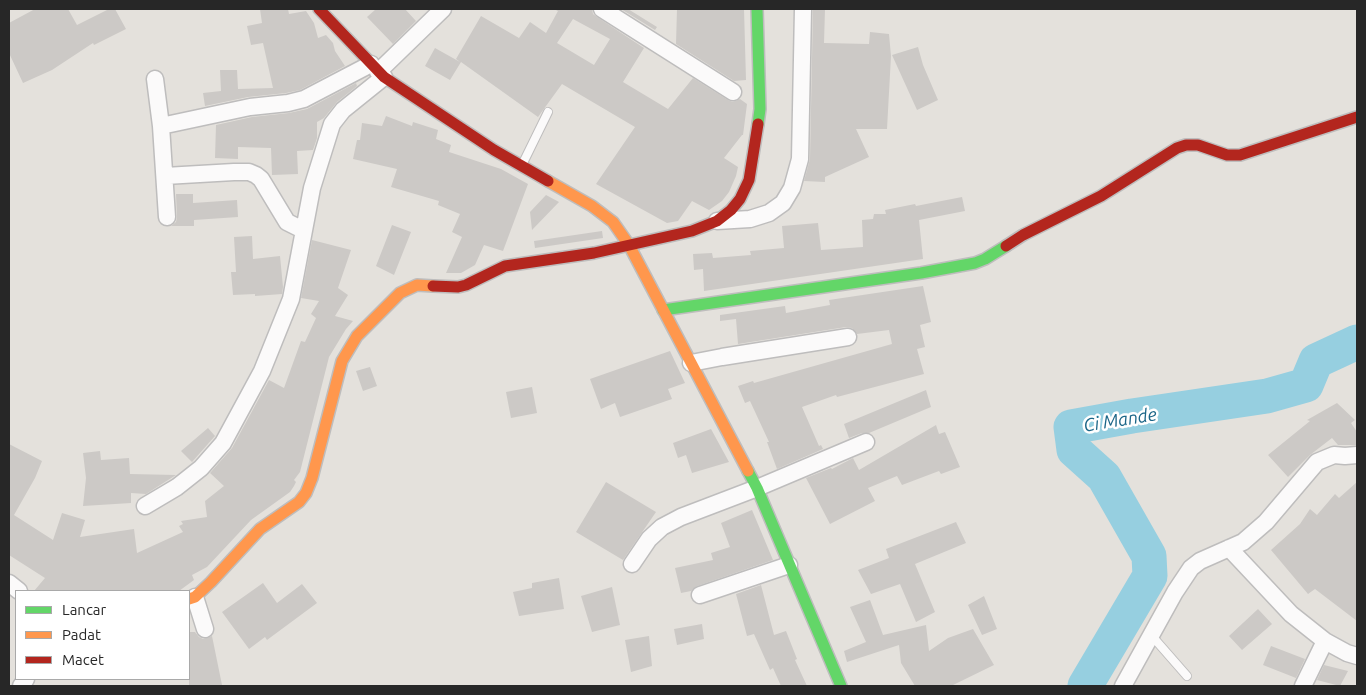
<!DOCTYPE html>
<style>
body{margin:0}
#map{position:relative;width:1366px;height:695px;overflow:hidden;background:#e4e1dc;font-family:Ubuntu,sans-serif}
canvas{display:block}
.frame{position:absolute;inset:0;border:10px solid #272727;pointer-events:none}
.legend{position:absolute;left:15px;top:590px;width:175px;height:90px;box-sizing:border-box;background:#fff;border:1px solid #a9a9a9;margin:0;padding:6px 9px;list-style:none;font-size:15px;color:#272727}
.legend li{display:flex;align-items:center;gap:10px;height:25px}
.legend b{width:25px;border:1px solid #a9a9a9}
</style>
<div id="map">
<canvas width="1366" height="695"></canvas>
<div class="frame"></div>
<ul class="legend">
<li><b style="height:6px;background:#63d668"></b>Lancar</li>
<li><b style="height:6px;background:#ff974d"></b>Padat</li>
<li><b style="height:6px;background:#b3261e"></b>Macet</li>
</ul>
</div>
<script>
const g = document.querySelector('canvas').getContext('2d');
g.lineJoin = 'round';
const shape = rows => new Path2D(rows.map(r => 'M' + r).join(''));
function trace(path, color, width, dash) { g.strokeStyle = color; g.lineWidth = width; g.lineCap = dash ? 'butt' : 'round'; g.setLineDash(dash || []); g.stroke(path); }
function fillPath(path, color) { g.fillStyle = color; g.fill(path, 'evenodd'); }
function write(font, color, halo, rows, align = 'center') {
  g.font = font + ' Ubuntu,sans-serif'; g.lineWidth = 5; g.setLineDash([]); g.textBaseline = 'middle'; g.strokeStyle = halo; g.fillStyle = color; for (const [text, x, y, turn = 0] of rows) {
    g.save(); g.translate(x, y); g.rotate((+turn || 0) * Math.PI / 180); g.textAlign = isNaN(turn) ? turn : align; if (halo) g.strokeText(text, 0, 0); g.fillText(text, 0, 0); g.restore();
  }
}
trace(shape([
 [1085,686,1150,576,1149,556,1104,477,1074,450,1071,427,1132,416,1267,396,1306,385,1316,361,1357,342]
]), '#96cfe0', 35);
fillPath(shape([
 [35,9,68,9,77,25,109,9,115,9,126,29,94,45,93,43,52,70,23,83,9,53,9,23],
 [260,9,288,9,289,14,306,11,314,23,318,38,326,35,333,43,335,51,345,66,300,90,286,93,248,97,205,106,203,93,221,91,220,70,237,70,238,89,273,88,263,43,251,45,247,26,262,23],
 [376,9,405,9,416,21,393,44,367,17],
 [554,9,592,9,593,14,597,17,644,48,623,82,668,109,693,78,728,100,733,102,740,99,747,104,743,135,742,135,724,158,738,167,736,176,729,192,722,201,709,210,692,201,678,221,667,223,596,184,635,127,562,84,538,117,461,62,450,80,425,66,435,48,460,62,456,59,481,16,519,38,530,22,546,33,558,11],
 [573,19,610,39,594,65,557,43],
 [621,9,628,9,657,27,655,30],
 [677,9,744,9,746,80,734,81,676,44],
 [813,9,825,9,824,43,869,44,870,32,889,34,891,56,887,129,856,129,869,157,825,177,825,182,804,181,810,159],
 [918,47,923,65,938,100,917,110,892,55],
 [356,83,357,86,337,102,324,118,317,122,317,138,313,150,297,151,298,174,272,175,271,148,238,147,238,159,215,158,216,125,252,117,289,113,307,109],
 [386,116,412,126,413,122,438,130,436,139,451,145,449,152,501,169,528,184,503,251,484,245,475,265,461,273,446,273,462,237,452,232,460,214,438,205,439,201,391,187,397,169,353,159,357,140,360,140,362,123,382,126],
 [176,194,193,194,193,203,237,200,238,217,194,220,194,226,171,226,176,222,177,217],
 [546,195,559,202,532,230,530,212],
 [962,197,965,211,919,220,923,259,704,291,703,269,694,270,693,254,712,253,713,258,751,255,750,251,784,248,782,226,818,223,821,250,863,247,862,220,873,219,874,214,886,214,885,210,915,204,916,206],
 [392,225,411,232,394,275,376,266],
 [602,231,603,238,535,248,534,241],
 [252,236,253,259,280,256,283,287,282,294,255,296,255,294,233,295,231,272,236,272,234,237],
 [312,240,351,250,338,288,348,295,335,316,353,321,346,329,329,357,300,472,294,480,296,482,294,486,290,492,251,520,207,567,192,575,194,580,179,591,34,591,45,578,9,555,9,444,42,461,35,478,14,515,53,540,62,513,85,520,80,537,134,529,137,553,183,532,179,526,183,524,181,521,207,517,205,501,224,486,210,473,232,448,269,380,284,388,301,341,305,342,316,318,311,314,319,301,301,298],
 [923,286,931,322,920,325,925,347,917,349,924,374,837,397,836,395,802,407,819,446,821,445,823,449,777,469,767,442,769,442,750,401,745,403,738,386,753,381,754,383,892,344,889,330,857,334,852,328,846,327,738,344,736,319,720,321,720,315,785,306,786,313,830,305,829,300],
 [670,351,685,383,668,389,672,399,620,417,615,403,601,409,590,379],
 [370,367,377,386,363,391,356,371],
 [532,387,537,413,511,418,506,392],
 [926,390,931,407,869,433,862,433,849,438,844,424],
 [1337,403,1355,420,1351,423,1357,432,1357,445,1338,445,1332,438,1310,455,1288,477,1268,455,1310,421,1307,420],
 [936,425,939,434,945,432,960,467,941,474,939,471,902,485,897,476,868,488,875,501,830,524,806,478,831,468,832,469,853,458,859,470],
 [208,428,215,436,192,462,181,451],
 [711,429,729,462,692,473,686,455,678,458,673,443],
 [100,451,101,460,129,458,130,474,176,475,146,494,131,493,131,503,83,506,86,478,83,453],
 [606,482,656,512,623,560,576,532],
 [1357,482,1357,621,1315,589,1308,594,1271,550,1300,524,1310,509,1317,515,1335,494,1339,498],
 [752,510,773,560,697,586,691,591,681,593,675,568,713,560,711,553,730,547,721,523],
 [956,522,966,543,915,564,935,612,916,622,900,584,871,594,858,570,889,558,886,549],
 [559,578,564,609,519,616,513,592,532,588,532,583],
 [263,583,277,603,302,584,317,603,267,640,265,637,249,649,222,612],
 [761,585,774,635,786,631,797,659,795,660,807,686,781,686,773,668,770,670,754,634,747,636,736,594],
 [612,587,620,625,592,632,581,596],
 [984,596,997,629,982,635,968,605],
 [870,600,883,635,926,625,929,651,948,638,973,629,994,665,951,686,915,686,901,663,899,645,847,662,844,651,866,642,850,607],
 [1258,609,1272,624,1242,650,1229,636],
 [702,624,704,639,677,645,674,629],
 [189,632,195,632,199,637,203,639,212,636,222,685,189,686],
 [649,636,652,666,631,672,625,640],
 [1271,646,1305,659,1296,678,1263,665],
 [1324,665,1348,671,1340,686,1317,680]
]), '#ccc9c6');
const lane = shape([
 [523,163,548,112],
 [1152,636,1187,676]
]);
const street = shape([
 [602,9,733,92],
 [378,72,443,9],
 [155,79,161,126,167,217],
 [161,126,250,107,288,103,304,99,371,64],
 [165,176,234,172,249,172,256,175,261,179,287,222,303,230],
 [717,221,750,219,769,213,783,203,792,188,800,159,803,9],
 [691,363,722,357,848,337],
 [145,506,177,487,201,468,223,443,262,371,291,299,312,188,332,124,343,110,384,77],
 [1229,548,1291,614,1325,641,1347,653,1357,656],
 [632,564,649,539,662,527,681,517,757,488,866,442],
 [9,583,19,591],
 [700,595,789,565],
 [195,597,205,629],
 [21,686,26,679],
 [1123,686,1175,592,1191,568,1200,561,1243,542,1266,522,1317,462,1334,455,1345,456,1357,455],
 [1303,686,1325,641]
]);
const fast = shape([
 [757,9,760,109,758,124],
 [663,310,921,273,975,263,985,259,1006,246],
 [748,471,757,488,841,686]
]);
const slow = shape([
 [548,181,592,206,613,222,629,245,748,471],
 [189,599,195,597,211,582,260,529,299,502,306,493,312,478,342,361,357,336,400,293,417,285,433,286]
]);
const jam = shape([
 [319,9,384,77,494,150,548,181],
 [1006,246,1023,235,1101,196,1177,148,1186,145,1198,145,1227,155,1240,155,1357,117],
 [433,286,458,287,466,285,505,266,594,253,692,231,717,221,731,210,740,199,749,180,758,124]
]);
trace(lane, '#bebdbd', 10);
trace(street, '#bebdbd', 19);
trace(fast, '#bebdbd', 14);
trace(slow, '#bebdbd', 14);
trace(jam, '#bebdbd', 14);
trace(lane, '#fbfafa', 8);
trace(street, '#fbfafa', 16);
trace(fast, '#63d668', 11);
trace(slow, '#ff974d', 11);
trace(jam, '#b3261e', 11);
write('italic 18px', '#1a6587', '#fff', [
 ["Ci Mande",1120,420,-9]
]);
</script>
